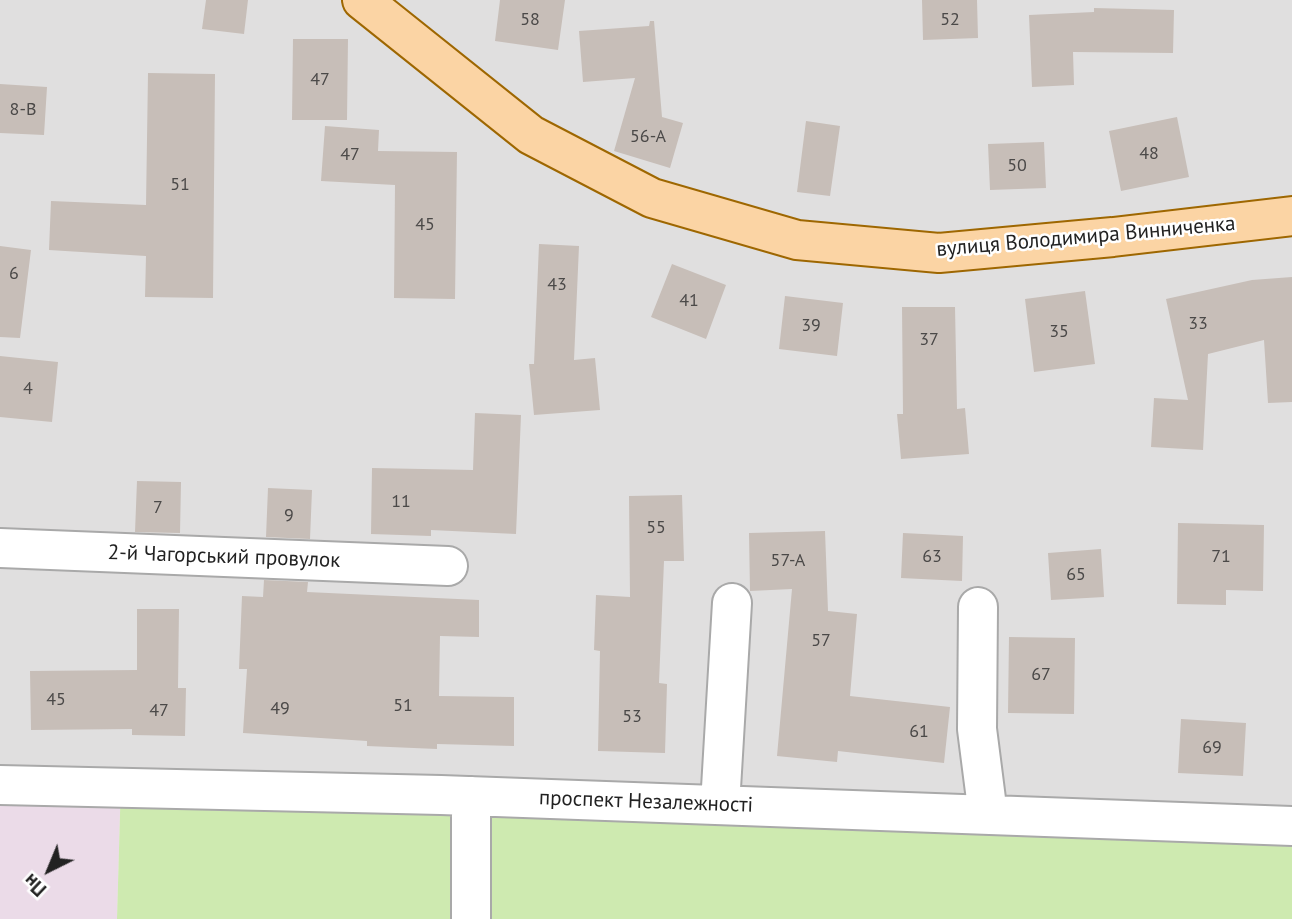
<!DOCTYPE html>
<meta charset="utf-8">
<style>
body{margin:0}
#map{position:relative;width:1292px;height:919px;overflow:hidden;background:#f2eee9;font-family:"PT Sans",sans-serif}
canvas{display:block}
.north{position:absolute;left:14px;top:835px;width:70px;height:70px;-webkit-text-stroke:5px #fff;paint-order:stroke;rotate:223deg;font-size:19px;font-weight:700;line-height:28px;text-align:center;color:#222}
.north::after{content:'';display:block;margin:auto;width:24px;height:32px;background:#222;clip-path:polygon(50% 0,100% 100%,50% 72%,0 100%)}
</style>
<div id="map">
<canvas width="1292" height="919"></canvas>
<div class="north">Пн</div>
</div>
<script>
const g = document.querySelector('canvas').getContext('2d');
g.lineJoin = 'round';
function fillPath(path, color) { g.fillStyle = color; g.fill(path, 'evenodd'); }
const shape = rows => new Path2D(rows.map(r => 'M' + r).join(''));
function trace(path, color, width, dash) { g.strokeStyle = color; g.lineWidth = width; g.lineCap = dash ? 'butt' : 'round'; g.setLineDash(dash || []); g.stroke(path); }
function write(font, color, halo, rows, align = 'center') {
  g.font = font + ' "PT Sans",sans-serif'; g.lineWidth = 5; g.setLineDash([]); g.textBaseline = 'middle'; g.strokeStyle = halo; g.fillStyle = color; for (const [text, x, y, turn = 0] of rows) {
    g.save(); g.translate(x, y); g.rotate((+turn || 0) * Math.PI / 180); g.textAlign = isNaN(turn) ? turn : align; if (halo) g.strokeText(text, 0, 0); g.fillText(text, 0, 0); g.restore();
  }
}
fillPath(shape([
 [0,0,1292,0,1292,820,0,777]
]), '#e0dfdf');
fillPath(shape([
 [0,777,121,780,117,919,0,919]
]), '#ebdbe8');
fillPath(shape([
 [121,780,1292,820,1292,919,117,919]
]), '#ceeab0');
fillPath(shape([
 [206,0,248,0,244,34,202,29],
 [500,0,565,0,558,50,495,41],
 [922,0,977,0,978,38,923,40],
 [1094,8,1174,10,1173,53,1073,52,1074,85,1032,87,1029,15,1094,12],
 [650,21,654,21,662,117,683,123,670,168,614,151,635,78,583,82,579,31,649,26],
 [293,39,348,39,347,120,292,120],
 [148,73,215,74,213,298,145,297,146,256,49,250,51,201,146,205],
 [0,84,47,87,44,135,0,133],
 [1177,117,1189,177,1121,191,1109,131],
 [806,121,840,126,830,196,797,192],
 [325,126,379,130,378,151,457,152,455,299,394,298,395,185,321,181],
 [1044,142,1046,188,990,190,988,144],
 [539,244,579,246,574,360,595,358,600,410,534,415,529,364,534,364],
 [0,246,31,250,20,338,0,337],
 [672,264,726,285,706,339,651,317],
 [1292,277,1292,402,1268,403,1264,340,1208,354,1203,450,1151,447,1154,398,1188,400,1166,299,1252,280],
 [1085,291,1095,364,1034,372,1025,299],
 [785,296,843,303,837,356,779,349],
 [902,307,955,307,957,409,965,408,969,454,901,459,897,414,903,414],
 [0,356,58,362,52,422,0,417],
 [475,413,521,415,516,534,431,530,431,536,371,534,372,468,473,470],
 [137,481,181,482,180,533,135,532],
 [268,488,312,490,310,539,266,537],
 [682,495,684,561,664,561,659,683,667,684,665,753,598,751,600,651,594,650,596,595,630,597,629,496],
 [1178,523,1264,525,1263,591,1226,590,1226,605,1177,604],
 [825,531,828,611,857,614,850,696,950,707,944,763,838,751,837,762,777,756,792,589,750,591,749,533],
 [903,533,963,536,962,581,901,578],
 [1101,549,1104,597,1051,600,1048,553],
 [264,580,308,582,307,592,479,600,479,637,440,636,439,696,514,697,514,746,437,744,437,749,367,746,367,741,243,733,247,669,239,669,242,596,263,597],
 [137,609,179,609,178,688,186,688,185,736,132,735,132,729,31,730,30,671,137,670],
 [1009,637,1075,638,1074,714,1008,713],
 [1181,719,1246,723,1243,776,1178,773]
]), '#c7beb8');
const minor = shape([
 [0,548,448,566],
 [978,607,977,729,988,815],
 [0,785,441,795,1292,826],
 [720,805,732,603],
 [471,919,471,796]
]);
const major = shape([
 [362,0,531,135,652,198,797,240,939,253,1113,237,1292,216]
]);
trace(minor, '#a9a9a9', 42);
trace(major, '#9e6701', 42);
trace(minor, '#fff', 38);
trace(major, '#fbd4a4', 38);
write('18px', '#4b4948', null, [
 ["58",530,20],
 ["52",950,20],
 ["47",320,80],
 ["8-В",23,110],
 ["56-А",648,137],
 ["48",1149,154],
 ["47",350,155],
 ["50",1017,166],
 ["51",180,185],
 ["45",425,225],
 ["6",14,274],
 ["43",557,285],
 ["41",689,301],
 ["33",1198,324],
 ["39",811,326],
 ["35",1059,332],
 ["37",929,340],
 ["4",28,389],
 ["11",401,502],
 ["7",158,508],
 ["9",289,516],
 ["55",656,528],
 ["63",932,557],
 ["71",1221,557],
 ["57-А",788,561],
 ["65",1076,575],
 ["57",821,641],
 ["67",1041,675],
 ["45",56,700],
 ["51",403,706],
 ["49",280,709],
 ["47",159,711],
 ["53",632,717],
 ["61",919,732],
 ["69",1212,748]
]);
write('21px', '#222', '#fff', [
 ["вулиця Володимира Винниченка",1086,237,-5],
 ["2-й Чагорський провулок",224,557,2],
 ["проспект Незалежності",646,802,2]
]);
</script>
